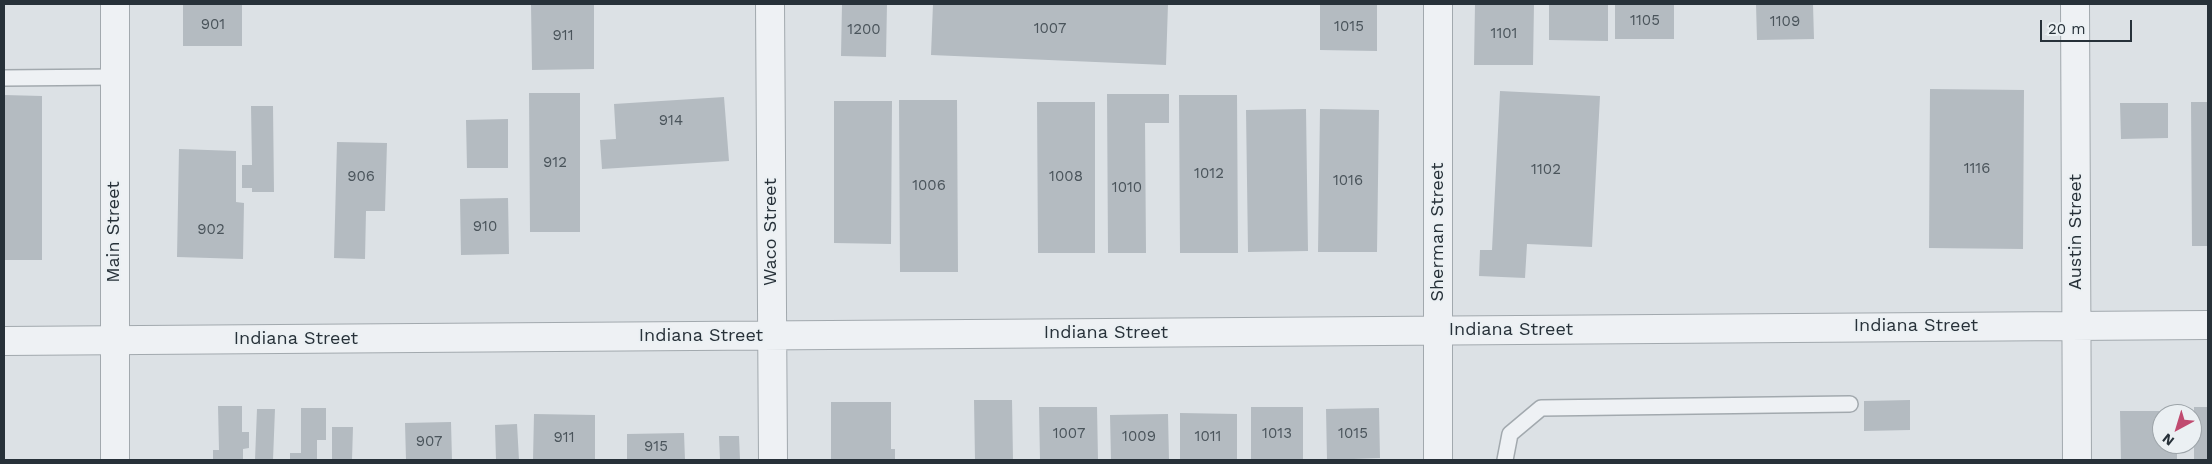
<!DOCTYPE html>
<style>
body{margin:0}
#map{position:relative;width:2212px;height:464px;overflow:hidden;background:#dce1e5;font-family:"Work Sans",sans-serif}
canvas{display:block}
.frame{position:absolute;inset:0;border:5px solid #273139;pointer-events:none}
.north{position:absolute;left:2152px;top:404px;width:50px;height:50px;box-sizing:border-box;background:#ebf0f3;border:1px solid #9da4a9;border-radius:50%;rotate:219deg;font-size:14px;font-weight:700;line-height:20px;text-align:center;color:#273139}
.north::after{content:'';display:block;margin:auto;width:18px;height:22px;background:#c04b70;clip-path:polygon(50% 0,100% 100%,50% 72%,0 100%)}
.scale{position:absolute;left:2040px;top:20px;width:92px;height:22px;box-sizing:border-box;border:2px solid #273139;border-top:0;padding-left:6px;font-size:15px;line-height:18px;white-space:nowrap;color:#273139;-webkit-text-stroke:4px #ebf0f3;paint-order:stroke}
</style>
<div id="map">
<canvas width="2212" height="464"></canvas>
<div class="frame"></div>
<div class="north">N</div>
<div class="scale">20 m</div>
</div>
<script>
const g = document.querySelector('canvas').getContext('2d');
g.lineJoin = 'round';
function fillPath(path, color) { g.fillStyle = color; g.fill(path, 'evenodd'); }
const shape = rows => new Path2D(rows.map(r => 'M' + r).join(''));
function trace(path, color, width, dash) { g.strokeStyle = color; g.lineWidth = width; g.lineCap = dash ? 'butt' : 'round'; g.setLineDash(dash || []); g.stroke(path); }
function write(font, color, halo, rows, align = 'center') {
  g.font = font + ' "Work Sans",sans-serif'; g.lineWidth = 4; g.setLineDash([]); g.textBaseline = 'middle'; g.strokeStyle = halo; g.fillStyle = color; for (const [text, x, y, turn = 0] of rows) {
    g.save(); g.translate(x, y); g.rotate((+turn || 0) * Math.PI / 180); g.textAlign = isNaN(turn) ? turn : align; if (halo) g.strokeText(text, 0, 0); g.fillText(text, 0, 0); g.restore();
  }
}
fillPath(shape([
 [183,4,242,4,242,46,183,46],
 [531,4,594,4,594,69,532,70],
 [842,4,887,4,886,57,841,56],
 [933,4,1168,4,1166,65,931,55],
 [1320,4,1377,4,1377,51,1320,50],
 [1475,4,1534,4,1533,65,1474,65],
 [1549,4,1608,4,1608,41,1549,40],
 [1615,4,1674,4,1674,39,1615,39],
 [1756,4,1813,4,1814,39,1757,40],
 [1930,89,2024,90,2023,249,1929,248],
 [1500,91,1600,96,1592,247,1527,244,1525,278,1479,276,1480,250,1492,250],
 [529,93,580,93,580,232,530,232],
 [1107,94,1169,94,1169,123,1145,123,1146,253,1108,253],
 [4,95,42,96,42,260,4,260],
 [1179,95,1237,95,1238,253,1180,253],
 [724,97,729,161,602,169,600,140,616,139,614,104],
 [899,100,957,100,958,272,900,272],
 [834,101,892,101,891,244,834,243],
 [1037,102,1095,102,1095,253,1038,253],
 [2191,102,2208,102,2208,246,2192,246],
 [2120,103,2168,103,2168,138,2121,139],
 [251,106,273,106,274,192,252,192,252,188,242,188,242,165,252,165],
 [1306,109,1308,251,1248,252,1246,110],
 [1320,109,1379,110,1377,252,1318,252],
 [508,119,508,168,467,168,466,120],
 [337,142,387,143,385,211,366,211,365,259,334,258],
 [179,149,236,151,236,202,244,203,243,259,177,257],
 [508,198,509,254,461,255,460,199],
 [974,400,1012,400,1013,460,975,460],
 [1910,400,1910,430,1864,431,1864,401],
 [831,402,891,402,891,449,895,449,895,460,831,460],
 [218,406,242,406,242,432,249,432,249,448,243,449,243,460,213,460,213,450,219,450],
 [1039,407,1097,407,1098,460,1040,460],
 [1251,407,1303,407,1303,460,1251,460],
 [2194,407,2208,407,2208,460,2194,460],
 [301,408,326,408,326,440,317,440,317,460,290,460,290,453,301,453],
 [1379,408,1380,458,1327,460,1326,409],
 [257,409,275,409,273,460,255,460],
 [2120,411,2177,411,2177,414,2162,414,2162,444,2177,444,2177,460,2121,460],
 [1180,413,1237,414,1237,460,1180,460],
 [534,414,595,415,595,460,533,460],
 [1168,414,1169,460,1111,460,1110,415],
 [451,422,452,460,406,460,405,423],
 [517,424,519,460,496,460,495,425],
 [332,427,353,427,352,460,332,460],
 [684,433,685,460,627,460,627,434],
 [719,436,739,436,740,460,720,460]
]), '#b4bbc1');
const service = shape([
 [4,78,114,77],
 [1505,460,1510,434,1541,408,1850,404]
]);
const minor = shape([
 [770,4,773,460],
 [1438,4,1438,460],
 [2075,4,2077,460],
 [4,341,2208,325]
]);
const tertiary = shape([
 [115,460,115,4]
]);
trace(service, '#a2a9ae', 18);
trace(minor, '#a2a9ae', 30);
trace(tertiary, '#a2a9ae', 30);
trace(service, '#eef1f4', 15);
trace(minor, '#eef1f4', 28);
trace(tertiary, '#eef1f4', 28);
write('15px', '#4a545b', null, [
 ["1105",1645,21],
 ["1109",1785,22],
 ["901",213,25],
 ["1015",1349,27],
 ["1007",1050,29],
 ["1200",864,30],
 ["1101",1504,34],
 ["911",563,36],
 ["914",671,121],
 ["912",555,163],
 ["1116",1977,169],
 ["1102",1546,170],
 ["1012",1209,174],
 ["906",361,177],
 ["1008",1066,177],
 ["1016",1348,181],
 ["1006",929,186],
 ["1010",1127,188],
 ["910",485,227],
 ["902",211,230],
 ["1007",1069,434],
 ["1013",1277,434],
 ["1015",1353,434],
 ["1009",1139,437],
 ["1011",1208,437],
 ["911",564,438],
 ["907",429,442],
 ["915",656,447]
]);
write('18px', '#273139', '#ebf0f3', [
 ["Main Street",114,232,-90],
 ["Waco Street",771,232,-90],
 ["Sherman Street",1438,232,-90],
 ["Austin Street",2076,232,-90],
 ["Indiana Street",1916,326],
 ["Indiana Street",1511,330],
 ["Indiana Street",1106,333],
 ["Indiana Street",701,336],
 ["Indiana Street",296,339]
]);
</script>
